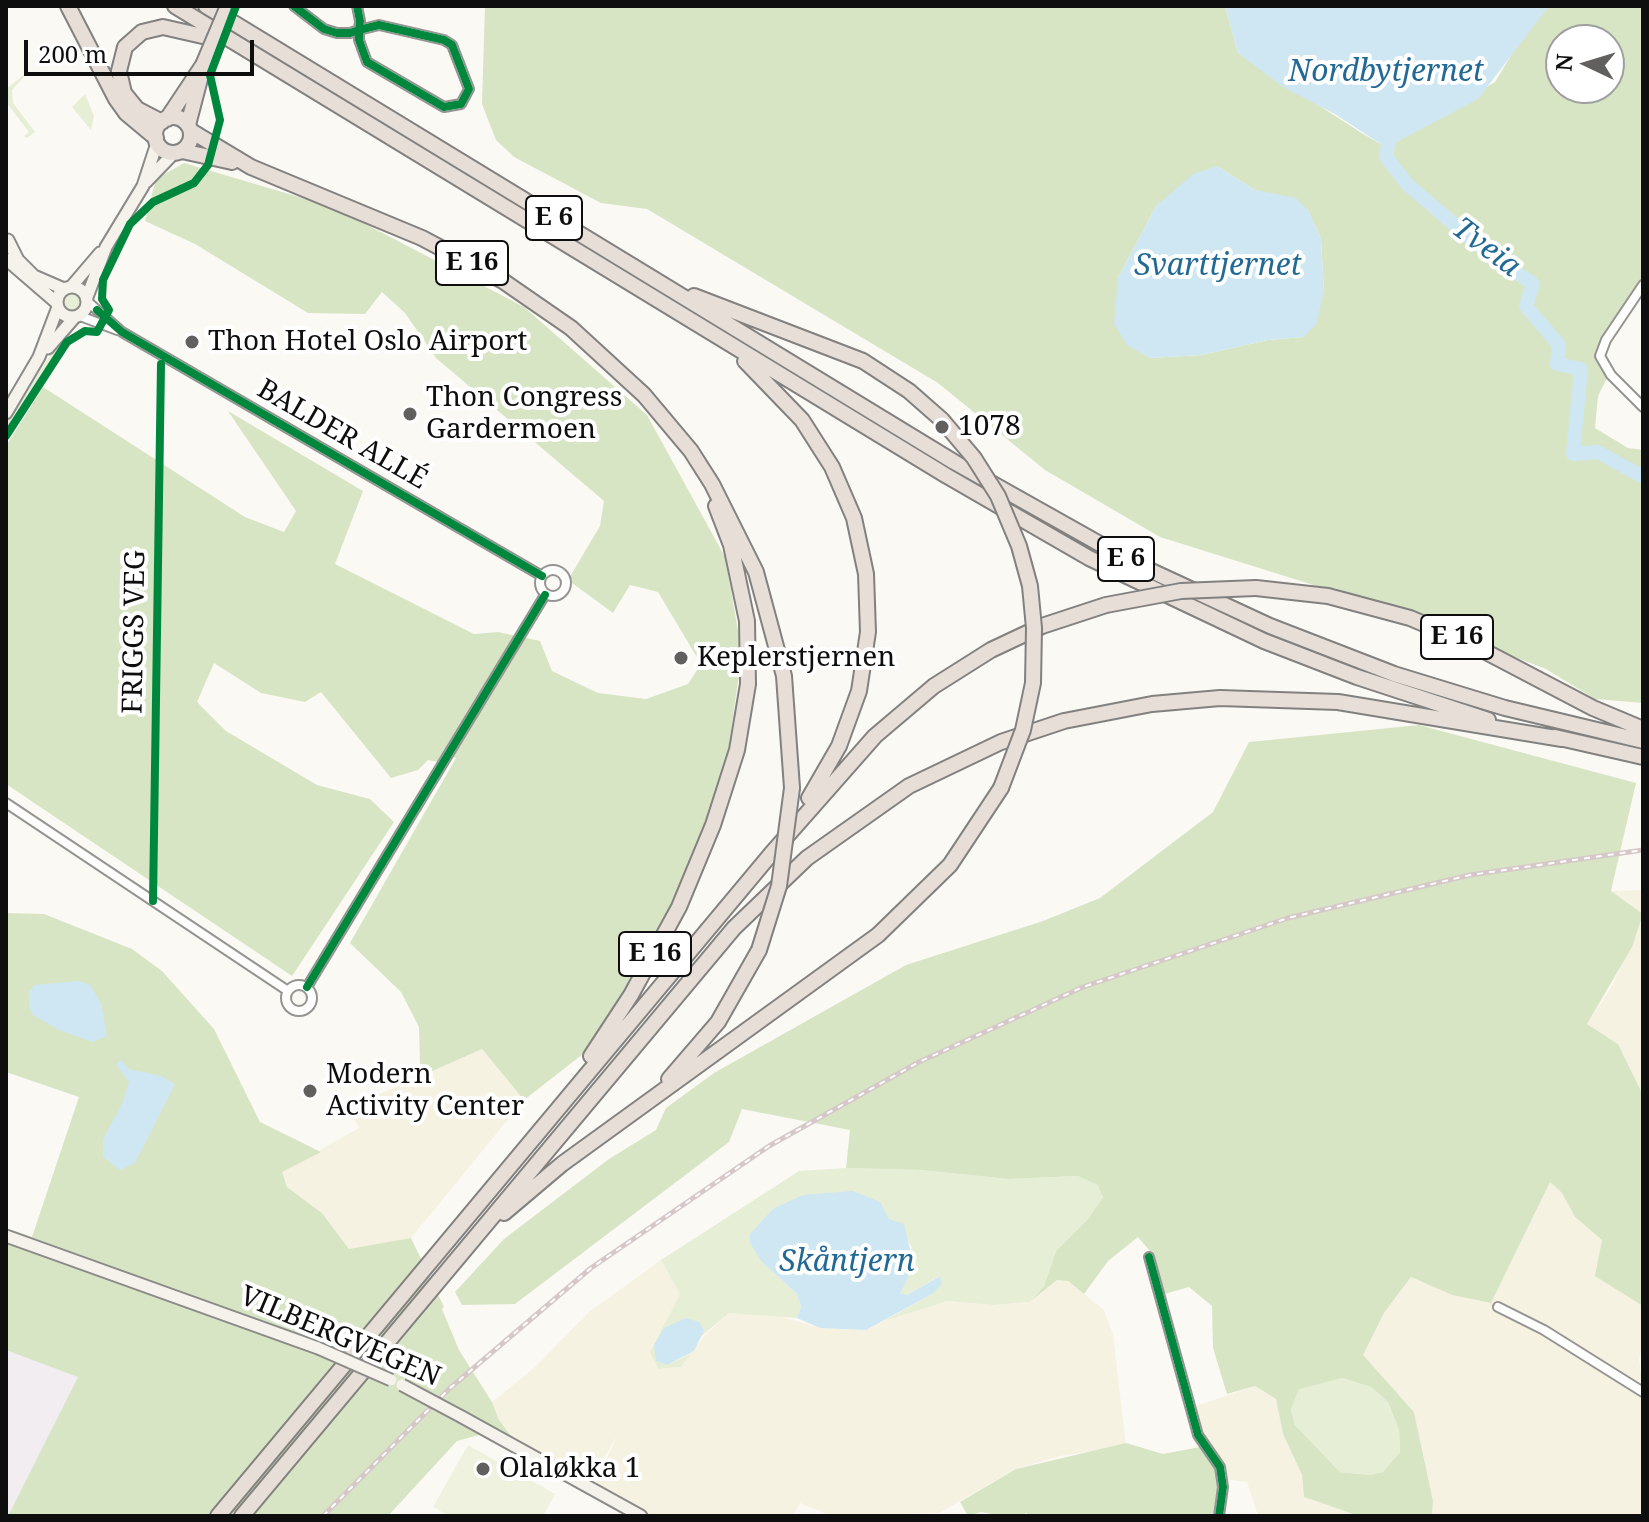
<!DOCTYPE html>
<meta charset="utf-8">
<style>
body{margin:0}
#map{position:relative;width:1649px;height:1522px;overflow:hidden;background:#fbf9f4;font-family:"Noto Serif",serif}
canvas{display:block}
.frame{position:absolute;inset:0;border:8px solid #0e0e0e;pointer-events:none}
.north{position:absolute;left:1545px;top:24px;width:80px;height:80px;box-sizing:border-box;background:#fff;border:2px solid #9f9f9f;border-radius:50%;rotate:274deg;font-size:22px;font-weight:700;line-height:32px;text-align:center;color:#0e0e0e}
.north::after{content:'';display:block;margin:auto;width:28px;height:36px;background:#61605e;clip-path:polygon(50% 0,100% 100%,50% 72%,0 100%)}
.scale{position:absolute;left:24px;top:40px;width:230px;height:36px;box-sizing:border-box;border:4px solid #0e0e0e;border-top:0;padding-left:10px;font-size:24px;line-height:28px;white-space:nowrap;color:#0e0e0e;-webkit-text-stroke:6px #fff;paint-order:stroke}
</style>
<div id="map">
<canvas width="1649" height="1522"></canvas>
<div class="frame"></div>
<div class="north">N</div>
<div class="scale">200 m</div>
</div>
<script>
const g = document.querySelector('canvas').getContext('2d');
g.lineJoin = 'round';
function fillPath(path, color) { g.fillStyle = color; g.fill(path, 'evenodd'); }
const shape = rows => new Path2D(rows.map(r => 'M' + r).join(''));
function trace(path, color, width, dash) { g.strokeStyle = color; g.lineWidth = width; g.lineCap = dash ? 'butt' : 'round'; g.setLineDash(dash || []); g.stroke(path); }
function write(font, color, halo, rows, align = 'center') {
  g.font = font + ' "Noto Serif",serif'; g.lineWidth = 8; g.setLineDash([]); g.textBaseline = 'middle'; g.strokeStyle = halo; g.fillStyle = color; for (const [text, x, y, turn = 0] of rows) {
    g.save(); g.translate(x, y); g.rotate((+turn || 0) * Math.PI / 180); g.textAlign = isNaN(turn) ? turn : align; if (halo) g.strokeText(text, 0, 0); g.fillText(text, 0, 0); g.restore();
  }
}
fillPath(shape([
 [6,1350,79,1376,8,1516,6,1516]
]), '#f2edf0');
fillPath(shape([
 [1643,890,1643,914,1611,891],
 [1643,917,1643,1095,1618,1044,1587,1024,1612,986],
 [482,1049,524,1100,411,1238,350,1250,322,1213,287,1187,281,1172,359,1128,348,1108],
 [1550,1181,1562,1193,1575,1217,1602,1240,1634,1298,1643,1306,1643,1344,1639,1358,1643,1390,1643,1516,1432,1516,1433,1501,1414,1412,1362,1355,1384,1313,1411,1277,1452,1295,1491,1303],
 [661,1260,680,1294,650,1352,661,1369,681,1367,705,1335,729,1313,773,1314,820,1328,866,1330,903,1312,947,1301,993,1305,1030,1302,1057,1280,1068,1281,1104,1310,1113,1334,1126,1446,1060,1456,1016,1469,939,1513,831,1516,800,1503,793,1516,633,1516,592,1491,617,1436,592,1478,530,1447,521,1450,491,1407,492,1402,534,1368,589,1312],
 [1255,1386,1276,1399,1283,1434,1302,1475,1304,1497,1359,1516,1258,1516,1247,1482,1224,1479,1201,1439,1193,1407]
]), '#f6f2e2');
fillPath(shape([
 [29,71,12,90,13,103,35,132,27,138,24,136,29,132,6,102,6,89],
 [85,94,94,116,91,130,72,107],
 '63 303a9 9 0 1 1 18 0a9 9 0 1 1-18 0Z',
 [61,339,64,344,6,433,6,422],
 [846,1168,920,1170,1009,1179,1078,1176,1099,1185,1103,1197,1088,1219,1056,1251,1044,1286,1030,1302,993,1305,947,1301,884,1321,932,1294,939,1276,907,1295,899,1293,912,1248,907,1239,761,1261,797,1294,801,1307,797,1318,729,1313,667,1365,692,1353,681,1367,658,1369,650,1352,680,1294,661,1260,799,1171],
 [1342,1378,1371,1387,1388,1402,1399,1430,1400,1452,1383,1472,1370,1475,1340,1472,1295,1425,1291,1410,1299,1388]
]), '#e6eed6');
fillPath(shape([
 [485,6,1225,6,1238,53,1360,132,1382,145,1391,145,1495,82,1521,39,1549,6,1643,6,1643,285,1624,312,1605,352,1608,376,1598,396,1595,428,1628,448,1643,450,1643,703,1595,699,1546,669,1335,588,1323,588,1160,537,1045,470,938,383,647,209,601,203,514,157,496,140,482,104],
 [1561,40,1609,40,1609,88,1561,88],
 [1217,166,1255,190,1308,210,1321,239,1324,291,1303,337,1268,340,1201,355,1150,358,1118,278,1156,206],
 [184,163,333,207,524,307,647,415,725,557,742,653,724,779,669,918,597,1043,524,1100,482,1049,428,1073,420,1065,419,1027,401,992,350,943,456,758,441,755,438,762,428,760,418,770,391,778,321,692,305,702,261,693,214,663,197,702,226,731,317,785,370,799,394,822,292,976,6,784,6,446,43,387,245,517,284,532,296,511,228,411,363,491,335,564,474,634,498,632,540,641,552,671,598,693,646,699,688,684,701,664,658,592,630,585,613,613,568,580,600,526,604,501,436,358,405,313,382,292,365,314,308,313,195,244,145,221,156,179],
 [1419,725,1636,783,1611,891,1643,914,1632,947,1587,1024,1618,1044,1643,1095,1643,1306,1595,1276,1602,1240,1575,1217,1562,1193,1550,1182,1491,1303,1452,1295,1411,1277,1384,1313,1363,1355,1414,1412,1433,1501,1432,1516,1359,1516,1304,1497,1302,1475,1283,1434,1276,1399,1255,1386,1227,1394,1213,1348,1212,1306,1189,1287,1161,1295,1154,1256,1138,1237,1108,1261,1084,1294,1068,1281,1057,1280,1031,1301,1044,1286,1056,1251,1088,1219,1103,1197,1098,1185,1078,1176,1009,1179,920,1170,846,1168,850,1130,742,1109,729,1142,515,1304,462,1305,455,1292,504,1239,609,1159,656,1130,666,1108,714,1073,906,965,1043,921,1100,898,1213,812,1249,742],
 [1342,1378,1371,1387,1388,1402,1399,1430,1400,1452,1383,1472,1370,1475,1340,1472,1295,1425,1291,1410,1299,1389],
 [6,913,44,914,132,949,162,971,214,1029,260,1122,321,1152,282,1172,287,1187,322,1213,349,1249,411,1238,444,1307,442,1309,459,1350,492,1402,498,1418,521,1450,483,1434,457,1441,388,1516,8,1516,78,1377,6,1350,6,1228,32,1237,79,1097,6,1072],
 [1126,1443,1163,1454,1205,1446,1224,1479,1221,1516,1035,1516,1025,1513,1024,1516,1003,1516,981,1512,968,1516,960,1502,1016,1469]
]), '#d7e5c5');
fillPath(shape([
 [468,1445,555,1494,543,1516,449,1516,433,1507]
]), '#eef2df');
fillPath(shape([
 [1225,6,1549,6,1478,99,1391,145,1382,145,1335,114,1283,87,1238,53],
 [1217,166,1255,190,1296,198,1308,210,1321,239,1324,291,1316,325,1303,337,1268,340,1201,355,1150,358,1127,345,1114,324,1118,278,1156,206,1193,174],
 [78,981,90,985,101,1003,107,1036,93,1042,59,1030,33,1015,29,1007,29,991,35,985],
 [121,1060,129,1069,161,1076,175,1084,135,1163,120,1170,103,1157,103,1139,122,1104,129,1082,116,1064],
 [853,1191,880,1202,889,1219,904,1224,912,1258,908,1278,900,1293,907,1295,940,1276,942,1284,932,1294,866,1330,820,1328,797,1318,801,1307,797,1294,761,1261,750,1243,750,1234,773,1209,803,1195],
 [686,1318,699,1322,704,1331,694,1351,667,1365,656,1361,654,1345,664,1328]
]), '#cee7f2');
trace(shape([
 [1388,145,1386,157,1408,185,1484,250,1533,284,1526,306,1559,345,1557,364,1581,369,1573,454,1598,452,1643,477]
]), '#cee7f2', 14);
const street = shape([
 [294,6,324,29,337,33,350,33,359,30,379,25,444,40,452,45,469,89,461,104,444,107,367,62,359,40,359,30,360,21,357,6],
 [1643,285,1606,340,1600,356,1611,375,1643,407],
 [88,302,122,332,542,576],
 [80,316,117,330],
 '540 583a13 13 0 1 1 26 0a13 13 0 1 1-26 0Z',
 [6,803,288,991],
 '286 998a13 13 0 1 1 26 0a13 13 0 1 1-26 0Z',
 [307,987,545,595],
 [1149,1257,1198,1435,1220,1467,1223,1487,1219,1516],
 [1498,1307,1544,1330,1643,1392]
]);
const secondary = shape([
 [146,182,174,153],
 [8,240,18,260,34,276,64,289],
 [6,259,57,303],
 '57 302a15 15 0 1 1 30 0a15 15 0 1 1-30 0Z',
 [71,287,100,253],
 [87,297,106,247,143,186,157,143],
 [48,348,74,318],
 [6,413,39,357,58,307],
 [6,1236,318,1348],
 [462,1417,641,1516]
]);
const highway = shape([
 [68,6,116,99,126,113,156,138],
 [175,6,947,476,1089,558,1264,641,1357,677,1488,720],
 [206,6,954,462,1132,562,1270,626,1394,674,1505,708,1643,741],
 '155 135a18 18 0 1 1 36 0a18 18 0 1 1-36 0Z',
 [167,119,203,65],
 [162,122,137,109,124,93,119,71,125,47,142,32,163,27,220,40],
 [188,125,200,79],
 [191,131,251,167,422,238,503,281,571,328,644,395,691,451,712,484,756,572,784,676,792,788],
 [182,151,232,162],
 [694,296,863,361,909,391,942,420],
 [745,361,802,420,832,467,854,518,866,574,868,632,859,691,839,746,809,798],
 [1256,588,1328,596,1410,618,1469,643,1593,708,1643,729],
 [1555,737,1643,757],
 [591,1056,631,995,679,907,713,825,737,750,748,684,747,621,731,545,716,506],
 [669,1079,718,1022,759,950],
 [504,1213,562,1164,878,935,950,865,1001,788],
 [218,1516,771,854,875,736,934,686,991,650,1042,626,1106,605],
 [242,1516,734,928,807,858,909,786,1001,742,1064,721,1152,704,1220,698,1338,702,1562,739]
]);
trace(street, '#959492', 12);
trace(secondary, '#8b8a88', 15);
trace(highway, '#82817f', 18);
trace(street, '#fefefd', 8);
trace(secondary, '#f4f2eb', 11);
trace(highway, '#e7ded7', 14);
const rail = shape([
 [323,1516,449,1389,591,1268,769,1146,919,1062,1083,987,1288,918,1470,875,1643,850]
]);
trace(rail, '#d6c7c8', 5);
trace(rail, '#fff', 2, [6]);
const secondaryBridge = shape([
 [318,1348,391,1380],
 [402,1385,462,1417]
]);
const highwayBridge = shape([
 [203,65,228,6],
 [942,420,974,458,998,496,1019,546,1030,586,1034,628,1033,683,1023,730,1001,788],
 [1106,605,1181,591,1256,588],
 [759,950,779,886,792,788]
]);
trace(secondaryBridge, '#8b8a88', 15, []);
trace(highwayBridge, '#82817f', 18, []);
trace(secondaryBridge, '#f4f2eb', 11);
trace(highwayBridge, '#e7ded7', 14);
trace(shape([
 [294,6,324,29,337,33,350,33,359,30,379,25,444,40,452,45,469,89,461,104,444,107,367,62,359,40,359,30,360,21,357,6],
 [97,310,122,332,542,576],
 [6,436,67,342,85,331,97,332,109,310,102,299,103,280,130,224,153,202,194,183,208,165,220,120,210,75,236,6],
 [153,901,161,364],
 [307,987,545,595],
 [1149,1257,1198,1435,1220,1467,1223,1487,1219,1516]
]), '#00873e', 8);
for (const [x, y, r, color] of [
 [192,342,8,"#61605e"],
 [410,414,8,"#61605e"],
 [942,427,8,"#61605e"],
 [681,658,8,"#61605e"],
 [310,1091,8,"#61605e"],
 [483,1469,8,"#61605e"]
]) { const dot = new Path2D(); dot.arc(x, y, r, 0, 2 * Math.PI); g.fillStyle = color; g.fill(dot); trace(dot, '#fff', 3); }
for (const [x, y, w] of [
 [554,218,56],
 [472,263,72],
 [1126,559,56],
 [1457,637,72],
 [655,954,72]
]) { const box = new Path2D(); box.roundRect(x - w / 2, y - 22, w, 44, 6); g.fillStyle = '#fff'; g.fill(box); trace(box, '#0e0e0e', 2); }
write('bold 26px', '#0e0e0e', null, [
 ["E 6",554,218],
 ["E 16",472,263],
 ["E 6",1126,559],
 ["E 16",1457,637],
 ["E 16",655,954]
]);
write('28px', '#0e0e0e', '#fff', [
 ["Thon Hotel Oslo Airport",208,342],
 ["Thon Congress",426,398],
 ["Gardermoen",426,430],
 ["1078",958,427],
 ["Keplerstjernen",697,658],
 ["Modern",326,1075],
 ["Activity Center",326,1107],
 ["Olaløkka 1",499,1469]
], 'left');
write('28px', '#0e0e0e', '#fff', [
 ["BALDER ALLÉ",342,435,30],
 ["FRIGGS VEG",135,632,-89],
 ["VILBERGVEGEN",340,1337,23]
]);
write('italic 30px', '#226995', '#fff', [
 ["Nordbytjernet",1386,72],
 ["Tveia",1486,248,37],
 ["Svarttjernet",1218,266],
 ["Skåntjern",847,1262]
]);
</script>
